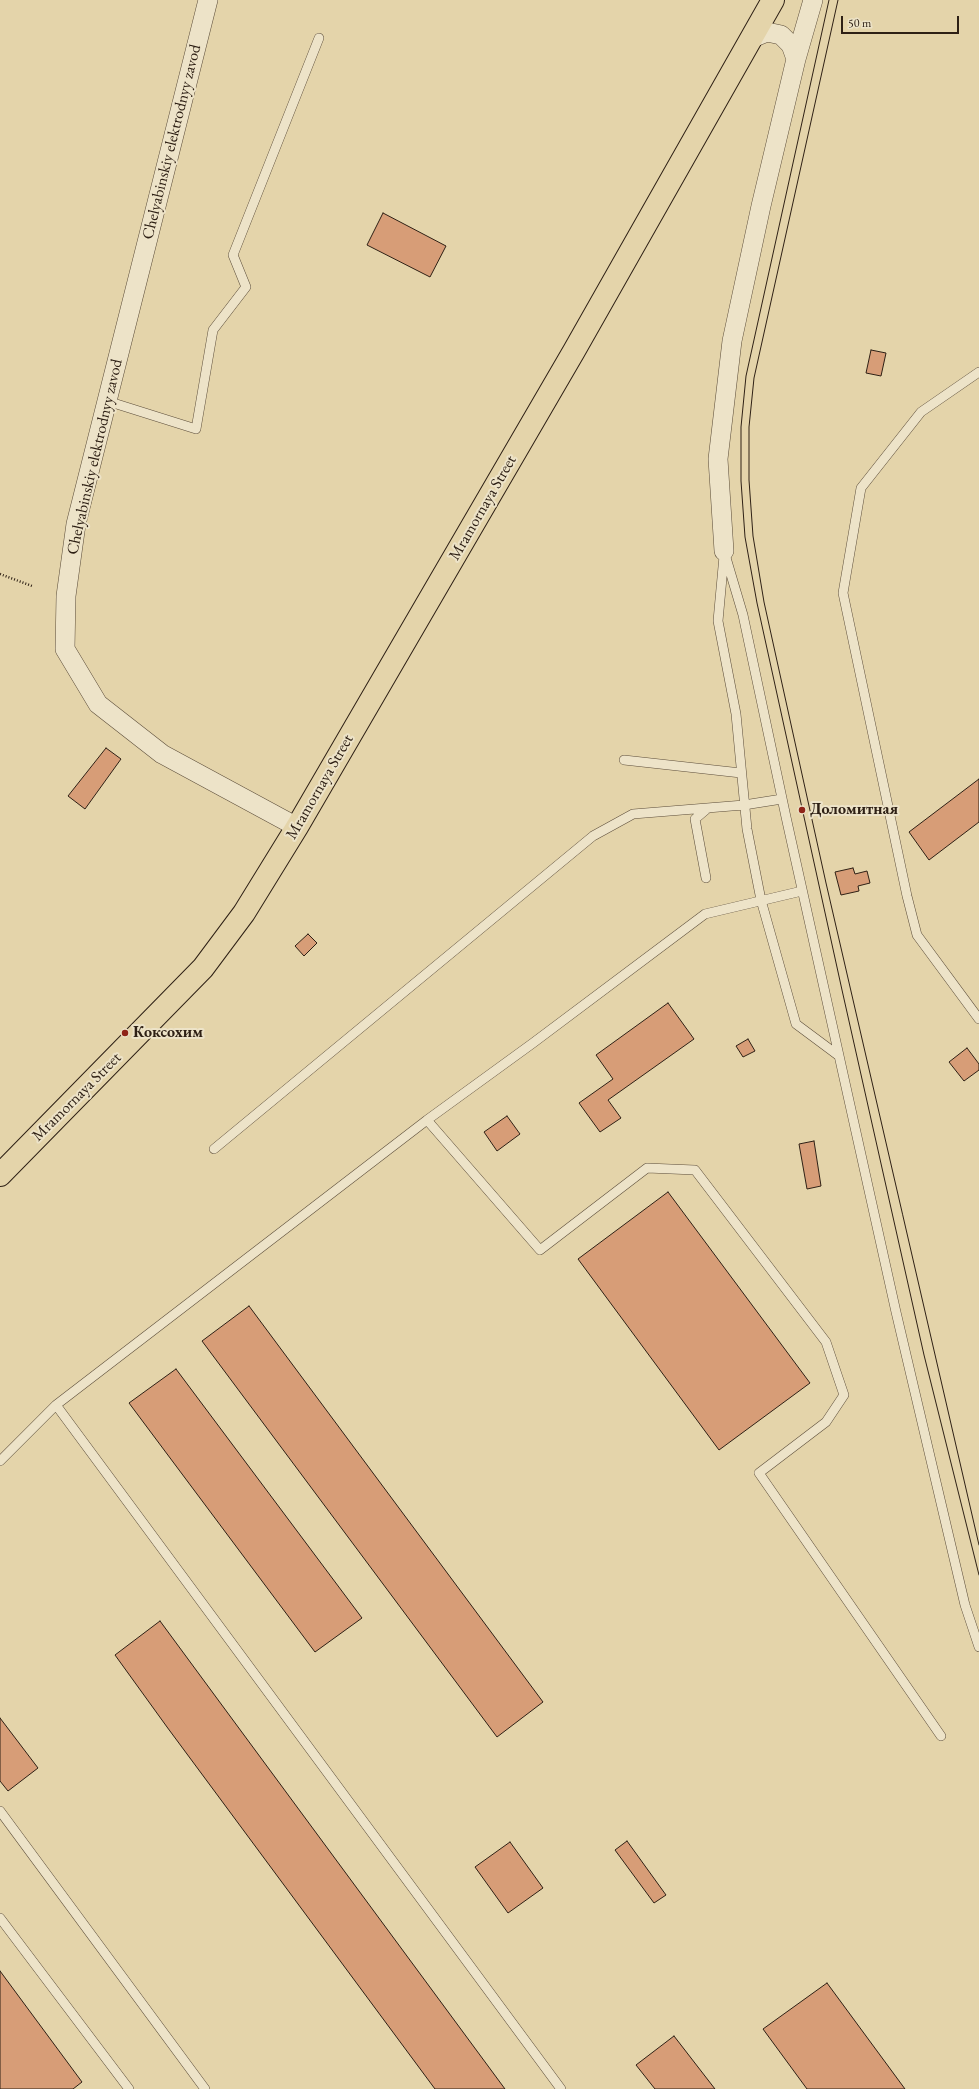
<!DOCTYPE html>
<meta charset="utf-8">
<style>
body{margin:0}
#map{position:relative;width:979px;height:2089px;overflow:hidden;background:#e4d4aa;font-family:"EB Garamond",serif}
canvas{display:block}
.scale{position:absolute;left:841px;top:16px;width:118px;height:18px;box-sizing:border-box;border:2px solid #2e2015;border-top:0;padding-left:5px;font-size:12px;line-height:14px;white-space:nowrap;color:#2e2015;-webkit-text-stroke:3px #ede3c8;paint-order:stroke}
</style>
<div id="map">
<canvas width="979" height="2089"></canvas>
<div class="scale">50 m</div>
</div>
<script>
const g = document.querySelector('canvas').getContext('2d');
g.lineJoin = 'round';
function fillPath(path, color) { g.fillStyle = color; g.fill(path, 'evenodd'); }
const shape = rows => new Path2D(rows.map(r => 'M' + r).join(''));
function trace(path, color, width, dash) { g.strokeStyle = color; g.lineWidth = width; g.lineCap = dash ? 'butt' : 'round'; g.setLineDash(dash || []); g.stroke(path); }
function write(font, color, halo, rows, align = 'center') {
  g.font = font + ' "EB Garamond",serif'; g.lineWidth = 4; g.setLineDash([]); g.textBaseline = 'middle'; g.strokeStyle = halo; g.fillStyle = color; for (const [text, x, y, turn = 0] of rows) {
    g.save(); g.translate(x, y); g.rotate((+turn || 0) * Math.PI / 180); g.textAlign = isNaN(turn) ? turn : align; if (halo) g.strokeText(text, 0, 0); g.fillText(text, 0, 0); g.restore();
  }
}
const building = shape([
 [383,213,446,246,430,277,367,245,383,213],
 [871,350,886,353,881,376,866,373,871,350],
 [106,748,121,759,85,809,68,796,106,748],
 [979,779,979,822,929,860,909,832,979,779],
 [853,868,855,874,867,871,870,883,858,886,859,891,841,895,835,872,853,868],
 [308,934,317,943,304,956,295,946,308,934],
 [668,1003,694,1039,608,1100,621,1118,600,1132,579,1103,613,1079,596,1055,668,1003],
 [748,1039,755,1051,743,1057,736,1046,748,1039],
 [967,1048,979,1064,979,1070,964,1081,949,1062,967,1048],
 [507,1116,520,1134,497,1151,484,1132,507,1116],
 [814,1141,821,1186,807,1189,799,1144,814,1141],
 [668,1192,810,1383,719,1450,578,1259,668,1192],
 [249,1306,543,1702,497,1737,202,1341,249,1306],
 [176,1369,362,1618,315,1652,129,1403,176,1369],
 [160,1621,213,1693,505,2089,435,2089,167,1727,115,1655,160,1621],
 [0,1718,38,1768,8,1791,0,1781,0,1718],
 [627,1841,666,1895,654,1903,615,1850,627,1841],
 [510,1842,543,1888,508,1913,475,1867,510,1842],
 [0,1971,82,2082,73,2089,0,2089,0,1971],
 [827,1983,905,2089,807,2089,763,2029,827,1983],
 [674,2036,715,2089,655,2089,636,2065,674,2036]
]);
fillPath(building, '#d79d77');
trace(building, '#2e2015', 1);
const service = shape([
 [979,372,921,412,861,488,843,593,907,896,917,935,979,1019],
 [107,401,196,429,213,330,246,287,233,255,319,38],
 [724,551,743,615,786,817,896,1312,965,1605,979,1647],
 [724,556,718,621,736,714,747,829,761,900,796,1024,839,1056],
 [624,760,741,773],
 [706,878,695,819,708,808],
 [427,1120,540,1250,647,1168,695,1170,826,1342,844,1395,826,1422,759,1473,941,1736],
 [214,1149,593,836,633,814,744,805,782,799],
 [56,1405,561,2089],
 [0,1461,56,1405,427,1120,533,1043,705,914,802,891],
 [0,1811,205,2089],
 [0,1918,129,2089]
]);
const minor = shape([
 [208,0,76,524,66,596,65,649,98,704,162,754,297,827],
 [750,39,767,32,781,35,791,45,796,59],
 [724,551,718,459,732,341,761,206,796,59,813,0]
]);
const primary = shape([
 [0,1175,203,968,244,913,297,827,574,351,773,0]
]);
trace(service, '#5c4d3a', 10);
trace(minor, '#5c4d3a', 20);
trace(primary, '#2e2015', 24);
trace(shape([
 [0,574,32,586]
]), '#2e2015', 2.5, [1, 2]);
trace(service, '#ede3c8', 9);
trace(minor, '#ede3c8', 19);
trace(primary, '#e4d4aa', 22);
trace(shape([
 [829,0,746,376,741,427,741,481,745,537,757,603,842,990,924,1355,979,1575],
 [838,0,754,378,749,427,749,480,753,536,764,602,826,883,979,1545]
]), '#2e2015', 1);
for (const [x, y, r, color] of [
 [802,810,4,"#8f2418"],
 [125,1033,4,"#8f2418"]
]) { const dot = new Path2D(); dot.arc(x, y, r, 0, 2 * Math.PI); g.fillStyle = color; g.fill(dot); trace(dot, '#ede3c8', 1.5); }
write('16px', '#2e2015', '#ede3c8', [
 ["Chelyabinskiy elektrodnyy zavod",172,142,-76],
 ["Chelyabinskiy elektrodnyy zavod",95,457,-77],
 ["Mramornaya Street",483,508,-60],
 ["Mramornaya Street",320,787,-60],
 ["Mramornaya Street",77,1097,-45]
]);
write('bold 16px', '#2e2015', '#ede3c8', [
 ["Доломитная",810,810],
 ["Коксохим",133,1033]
], 'left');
</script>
